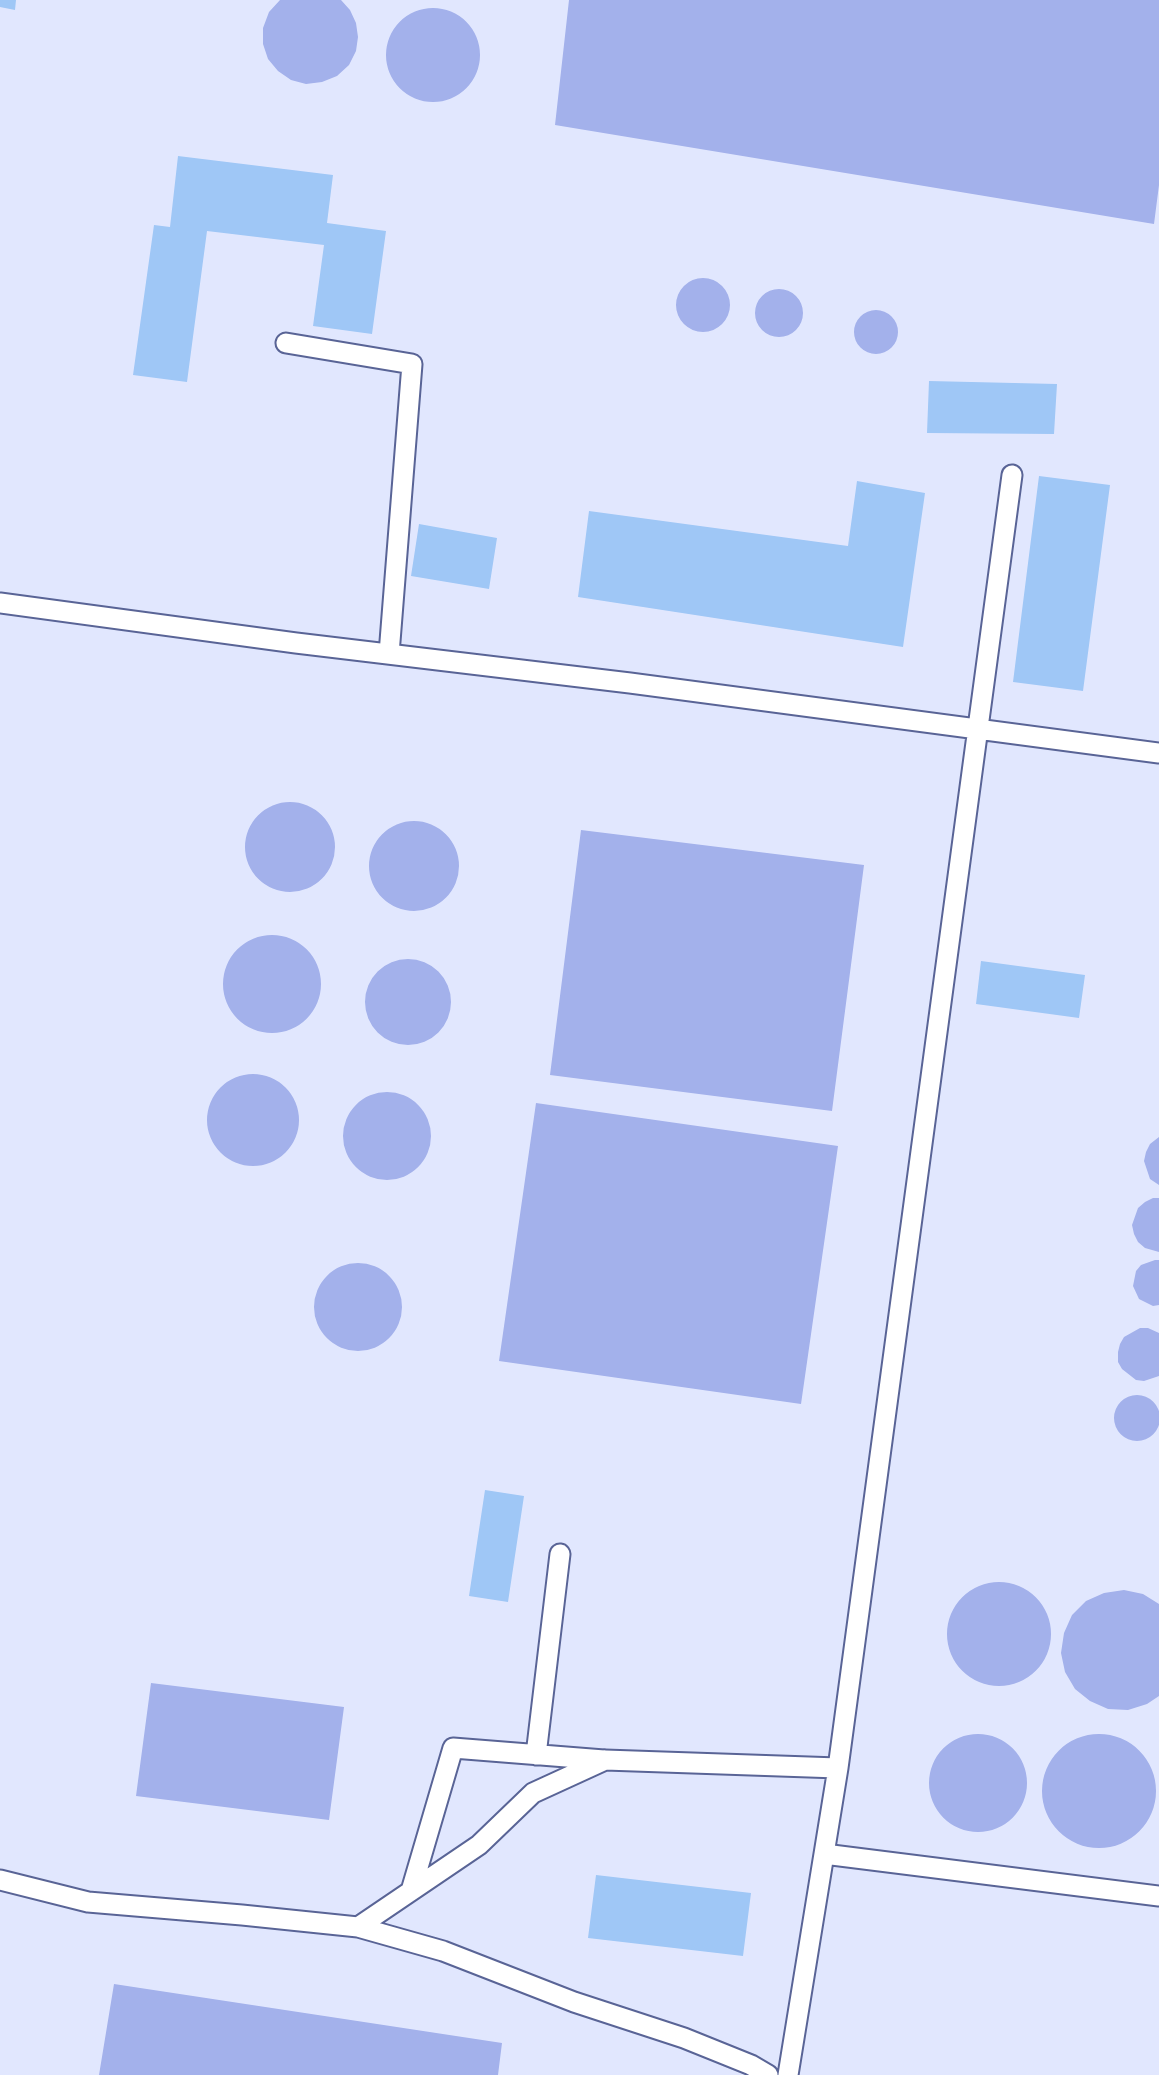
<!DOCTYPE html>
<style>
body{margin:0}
canvas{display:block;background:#e1e7fe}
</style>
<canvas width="1159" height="2075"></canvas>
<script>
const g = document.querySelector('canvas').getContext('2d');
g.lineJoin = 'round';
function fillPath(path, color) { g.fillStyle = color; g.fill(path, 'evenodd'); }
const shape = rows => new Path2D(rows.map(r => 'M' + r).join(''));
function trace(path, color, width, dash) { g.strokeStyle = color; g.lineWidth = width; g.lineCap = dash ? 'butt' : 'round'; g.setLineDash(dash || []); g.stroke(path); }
fillPath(shape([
 [280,0,341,0,350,10,356,23,358,37,356,51,349,65,337,76,322,82,306,84,291,80,278,71,268,59,263,44,263,28,269,12],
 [569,0,1159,0,1159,185,1154,224,555,125],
 '386 55a47 47 0 1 1 94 0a47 47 0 1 1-94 0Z',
 '676 305a27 27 0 1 1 54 0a27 27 0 1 1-54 0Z',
 '755 313a24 24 0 1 1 48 0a24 24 0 1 1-48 0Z',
 '854 332a22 22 0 1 1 44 0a22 22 0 1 1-44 0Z',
 '245 847a45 45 0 1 1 90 0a45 45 0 1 1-90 0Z',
 '369 866a45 45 0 1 1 90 0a45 45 0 1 1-90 0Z',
 [581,830,864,865,832,1111,550,1075],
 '223 984a49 49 0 1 1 98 0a49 49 0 1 1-98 0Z',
 '365 1002a43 43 0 1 1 86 0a43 43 0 1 1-86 0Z',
 '207 1120a46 46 0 1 1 92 0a46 46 0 1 1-92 0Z',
 '343 1136a44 44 0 1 1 88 0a44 44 0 1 1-88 0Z',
 [536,1103,838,1146,801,1404,499,1361],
 [1159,1137,1159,1185,1150,1179,1144,1161,1146,1152,1150,1144],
 [1153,1198,1159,1198,1159,1252,1145,1248,1138,1242,1134,1234,1132,1225,1138,1208,1145,1202],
 [1155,1260,1159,1260,1159,1305,1153,1306,1139,1299,1133,1286,1136,1271,1141,1265],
 '314 1307a44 44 0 1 1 88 0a44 44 0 1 1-88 0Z',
 [1140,1328,1148,1328,1159,1333,1159,1376,1144,1381,1136,1380,1122,1369,1118,1362,1118,1352,1120,1344,1124,1337],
 '1114 1418a23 23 0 1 1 46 0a23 23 0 1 1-46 0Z',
 '947 1634a52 52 0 1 1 104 0a52 52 0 1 1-104 0Z',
 [1124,1590,1143,1594,1159,1604,1159,1696,1147,1704,1128,1710,1108,1709,1090,1701,1075,1689,1065,1672,1061,1653,1064,1633,1072,1615,1086,1601,1104,1593],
 [151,1683,344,1707,329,1820,136,1796],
 '929 1783a49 49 0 1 1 98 0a49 49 0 1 1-98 0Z',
 '1042 1791a57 57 0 1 1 114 0a57 57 0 1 1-114 0Z',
 [114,1984,502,2043,498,2075,99,2075]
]), '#a3b1eb');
fillPath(shape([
 [0,0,16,0,15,10,0,7],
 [178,156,333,175,327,223,386,231,372,334,313,326,324,245,207,231,187,382,133,375,154,225,170,227],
 [929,381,1057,384,1054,434,927,433],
 [1039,476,1110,485,1083,691,1013,682],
 [857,481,925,493,903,647,578,597,589,511,848,546],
 [419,524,497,538,489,589,411,576],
 [981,961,1085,975,1079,1018,976,1004],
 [485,1490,524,1496,508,1602,469,1596],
 [596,1875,751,1893,743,1956,588,1938]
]), '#9fc7f6');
const service = shape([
 [286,343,412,364,389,654],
 [0,603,296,643,630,683,1159,753],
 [536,1755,560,1554],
 [824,1854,1159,1896],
 [0,1880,88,1902,242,1915,358,1927,479,1845,533,1793,605,1760,838,1768],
 [411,1891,453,1748,604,1760],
 [358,1927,443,1951,574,2002,684,2038,751,2065,768,2075],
 [788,2075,838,1768,1012,475]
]);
trace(service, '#596496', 23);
trace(service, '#fff', 19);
</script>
